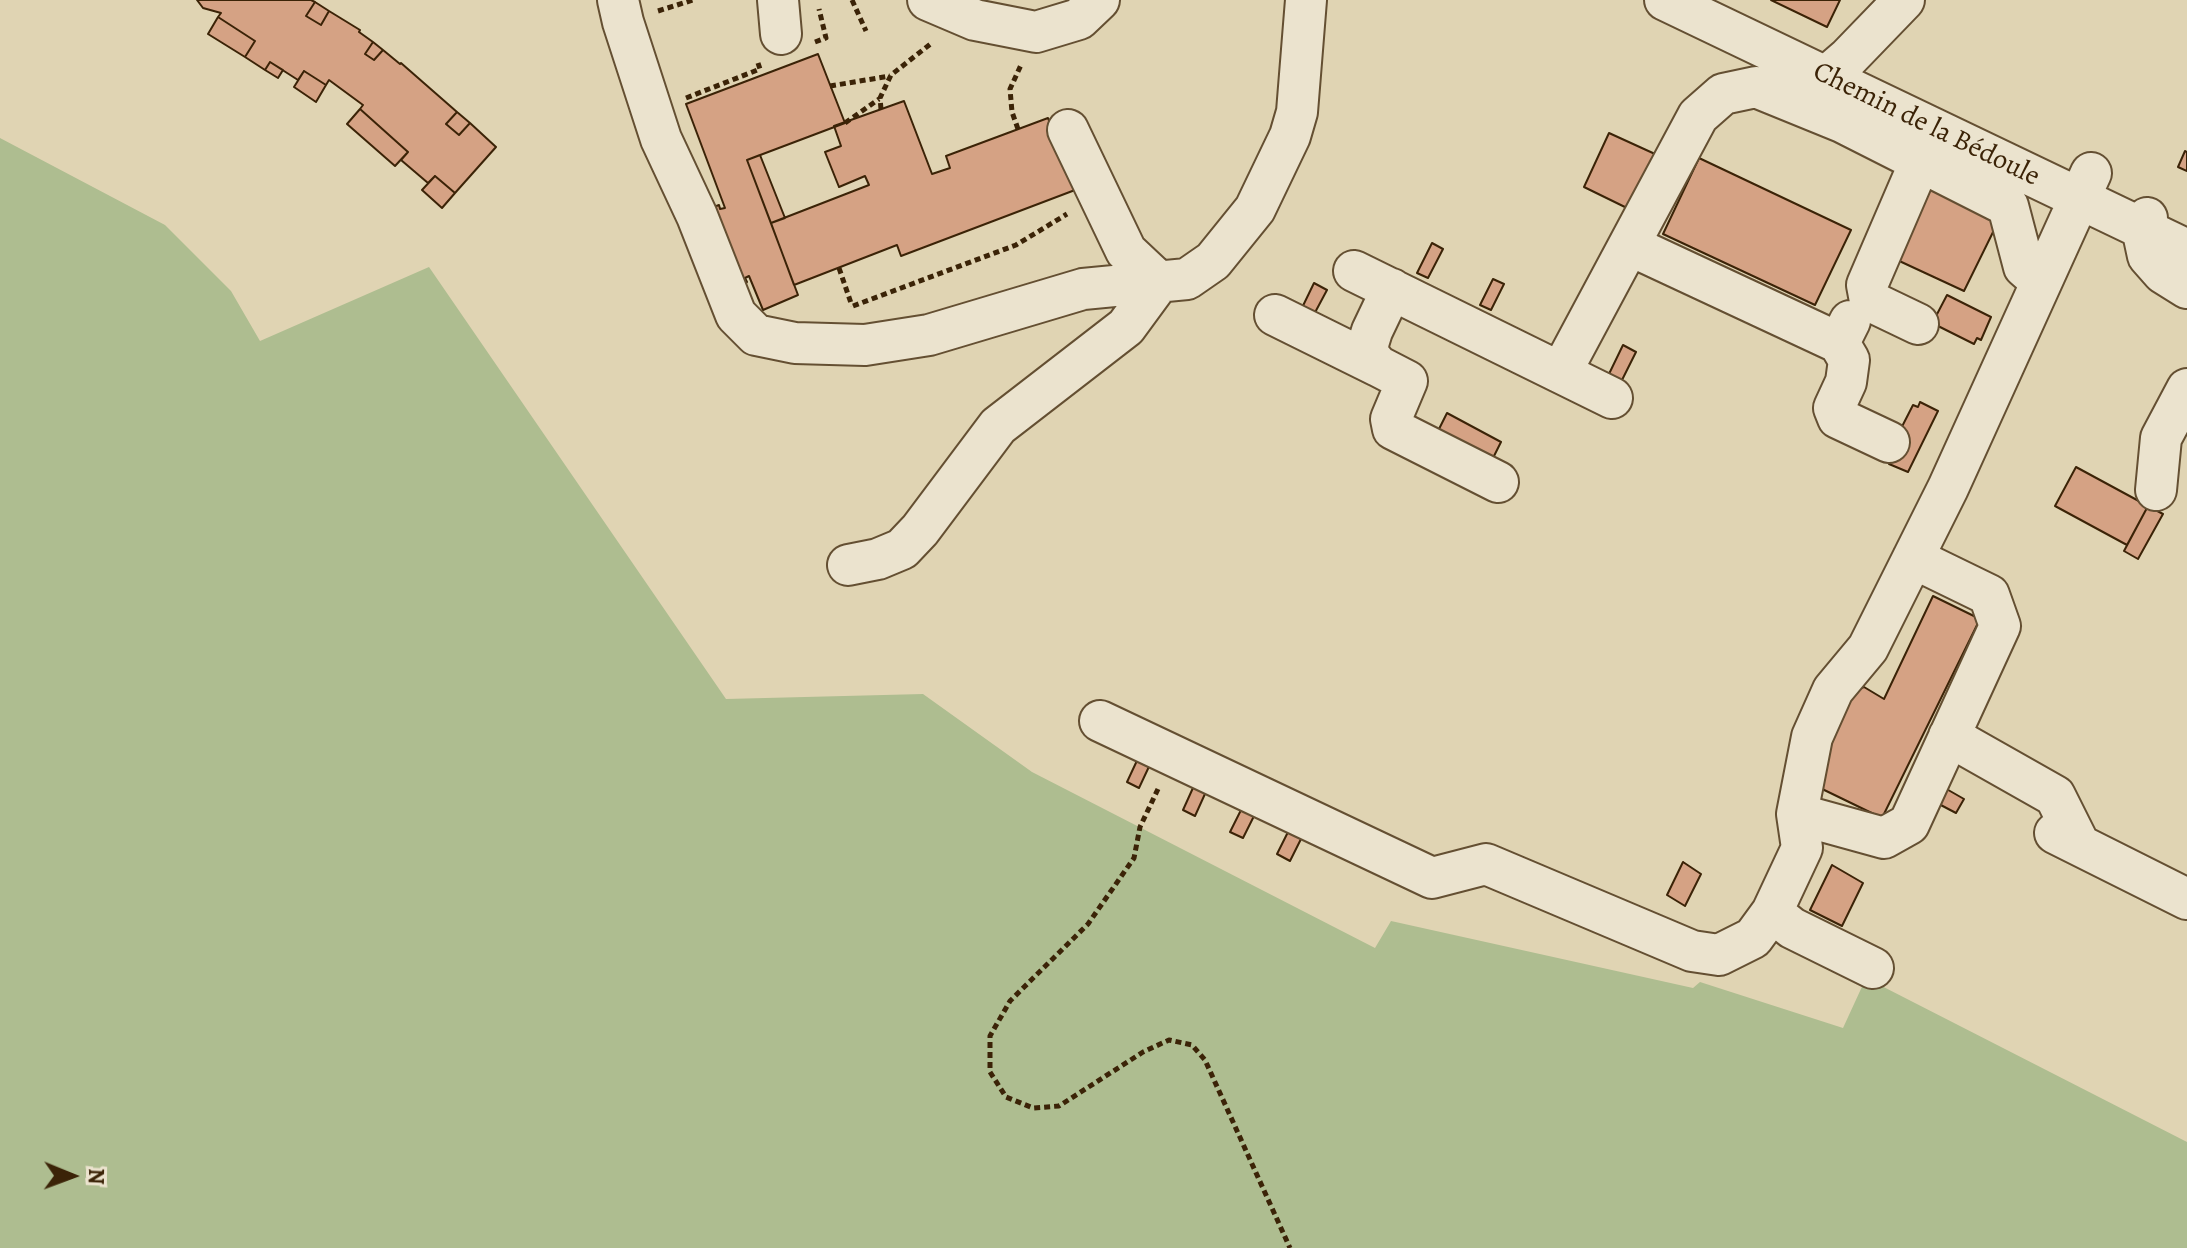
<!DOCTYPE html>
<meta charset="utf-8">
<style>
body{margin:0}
#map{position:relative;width:2187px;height:1248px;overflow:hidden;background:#e0d4b3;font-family:Alegreya,serif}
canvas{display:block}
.north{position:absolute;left:32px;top:1136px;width:80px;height:80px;-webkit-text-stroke:6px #ebe3ce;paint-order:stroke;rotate:91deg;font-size:22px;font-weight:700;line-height:32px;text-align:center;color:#3b2307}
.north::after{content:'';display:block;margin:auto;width:28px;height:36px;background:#3b2307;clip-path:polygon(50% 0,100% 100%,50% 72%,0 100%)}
</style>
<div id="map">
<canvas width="2187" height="1248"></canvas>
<div class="north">N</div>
</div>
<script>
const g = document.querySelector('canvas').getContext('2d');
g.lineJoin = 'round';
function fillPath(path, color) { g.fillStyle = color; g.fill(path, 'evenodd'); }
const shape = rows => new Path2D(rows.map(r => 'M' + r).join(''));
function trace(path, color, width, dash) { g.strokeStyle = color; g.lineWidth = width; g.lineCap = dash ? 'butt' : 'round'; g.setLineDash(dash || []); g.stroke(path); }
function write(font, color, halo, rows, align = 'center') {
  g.font = font + ' Alegreya,serif'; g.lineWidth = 8; g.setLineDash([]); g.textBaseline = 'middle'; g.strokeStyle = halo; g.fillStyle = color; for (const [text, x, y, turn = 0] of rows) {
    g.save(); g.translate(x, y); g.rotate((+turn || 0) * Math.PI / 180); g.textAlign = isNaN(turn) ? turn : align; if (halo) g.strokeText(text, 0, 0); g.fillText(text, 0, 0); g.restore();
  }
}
fillPath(shape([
 [0,138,165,225,231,291,260,341,429,267,726,699,923,694,1032,772,1375,948,1391,921,1693,988,1700,982,1843,1028,1866,978,2187,1142,2187,1248,0,1248]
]), '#aebd90');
const building = shape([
 [197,0,311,0,315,2,306,16,321,25,329,11,360,30,359,32,373,42,365,54,374,60,383,50,400,64,401,63,457,112,446,124,459,135,470,123,496,147,455,193,435,176,428,183,401,160,408,152,360,109,363,105,329,80,326,85,304,71,298,80,270,62,265,70,245,57,255,41,218,17,221,13,203,8,197,0],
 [1771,0,1840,0,1827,27,1771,0],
 [315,2,329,11,321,25,306,16,315,2],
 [218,17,255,41,245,57,208,34,218,17],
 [373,42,383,50,374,60,365,54,373,42],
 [818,54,845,123,747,160,798,295,763,310,749,276,745,278,747,282,744,286,711,208,719,205,720,209,725,208,686,104,818,54],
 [270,62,283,70,278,78,265,70,270,62],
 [304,71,326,85,316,102,294,87,304,71],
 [904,101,932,174,950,168,946,156,1048,118,1075,190,901,256,897,245,794,285,771,223,869,185,865,176,839,187,825,152,841,146,834,126,904,101],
 [360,109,408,152,395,166,347,124,360,109],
 [457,112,470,123,459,135,446,124,457,112],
 [1609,133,1655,154,1629,209,1584,187,1609,133],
 [2185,151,2187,152,2187,171,2178,167,2185,151],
 [760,155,785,218,771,223,747,160,760,155],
 [1699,158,1851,230,1815,305,1663,234,1699,158],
 [435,176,455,193,442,208,422,190,435,176],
 [1929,189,1998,222,1964,291,1895,259,1929,189],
 [1432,243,1443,249,1428,278,1417,273,1432,243],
 [1493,279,1504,284,1491,310,1480,305,1493,279],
 [1314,283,1327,290,1311,320,1299,314,1314,283],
 [1947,295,1991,317,1981,340,1977,338,1974,344,1936,325,1938,320,1935,318,1947,295],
 [1623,345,1636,352,1621,382,1608,376,1623,345],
 [1920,402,1938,411,1908,472,1889,464,1892,458,1887,456,1913,405,1918,407,1920,402],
 [1447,413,1501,442,1488,468,1434,439,1447,413],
 [2076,467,2148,506,2127,545,2055,506,2076,467],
 [2148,506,2163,514,2138,559,2124,551,2148,506],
 [1933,596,1980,619,1882,818,1816,786,1840,702,1854,691,1864,687,1884,699,1933,596],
 [1141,752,1153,758,1139,788,1127,782,1141,752],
 [1197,779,1209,785,1195,816,1183,810,1197,779],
 [1943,787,1964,799,1956,813,1935,802,1943,787],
 [1245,802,1258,808,1243,838,1230,832,1245,802],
 [1292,824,1305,831,1290,861,1277,854,1292,824],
 [1683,862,1701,874,1685,906,1667,895,1683,862],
 [1832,865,1863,883,1842,926,1810,910,1832,865]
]);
fillPath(building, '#d5a284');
trace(building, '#3b2307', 2);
const minor = shape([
 [618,0,623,22,661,139,697,216,736,315,756,335,795,343,865,345,929,335,1083,289,1187,279,1213,261,1255,209,1290,136,1297,112,1306,0],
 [778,0,781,34],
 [928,0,975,20,1036,32,1079,19,1099,0],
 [1665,0,2187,250],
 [1826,77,1848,58,1904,0],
 [2147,218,2142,228,2148,256,2163,273,2187,288],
 [1629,245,1839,343],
 [1354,271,1612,398],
 [1392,289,1372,331,1368,344,1369,356,1378,366,1407,381,1391,419,1393,429,1498,482],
 [1275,315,1378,366],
 [1850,321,1839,343,1849,360,1846,382,1834,408,1838,418,1889,442],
 [1918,324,1870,301,1867,285,1920,162],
 [1561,372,1698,116,1723,94,1756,87,1842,122,2008,206,2024,267,2040,281],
 [2156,490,2161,438,2187,389],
 [848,565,878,559,902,549,920,530,998,426,1126,327,1159,282,1126,251,1068,130],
 [1100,721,1432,878,1486,864,1692,951,1719,955,1753,938,1772,912,1802,848,1797,814,1812,737,1833,690,1868,648,1948,488,2091,173],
 [1949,736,2055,796,2079,844],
 [1797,814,1884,838,1909,824,2000,626,1989,595,1913,558],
 [2055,833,2187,899],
 [1772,912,1792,928,1873,968]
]);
trace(minor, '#644f32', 44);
trace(shape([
 [852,0,866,31],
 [658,11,693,0],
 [815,42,826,38,819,9],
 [830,86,890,76],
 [686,98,760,69,758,63],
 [881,109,880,98,891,75,933,42],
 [845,123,879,99],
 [1018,129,1012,112,1010,89,1021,65],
 [839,268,852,306],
 [853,306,1016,245,1067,214],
 [1158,789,1140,827,1134,858,1088,924,1010,1001,990,1036,990,1072,1006,1097,1033,1108,1059,1106,1143,1052,1169,1040,1192,1045,1205,1060,1290,1248]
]), '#3b2307', 5, [6, 4]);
trace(minor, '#ebe3ce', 40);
write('28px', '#3b2307', '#ebe3ce', [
 ["Chemin de la Bédoule",1926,125,26]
]);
</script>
